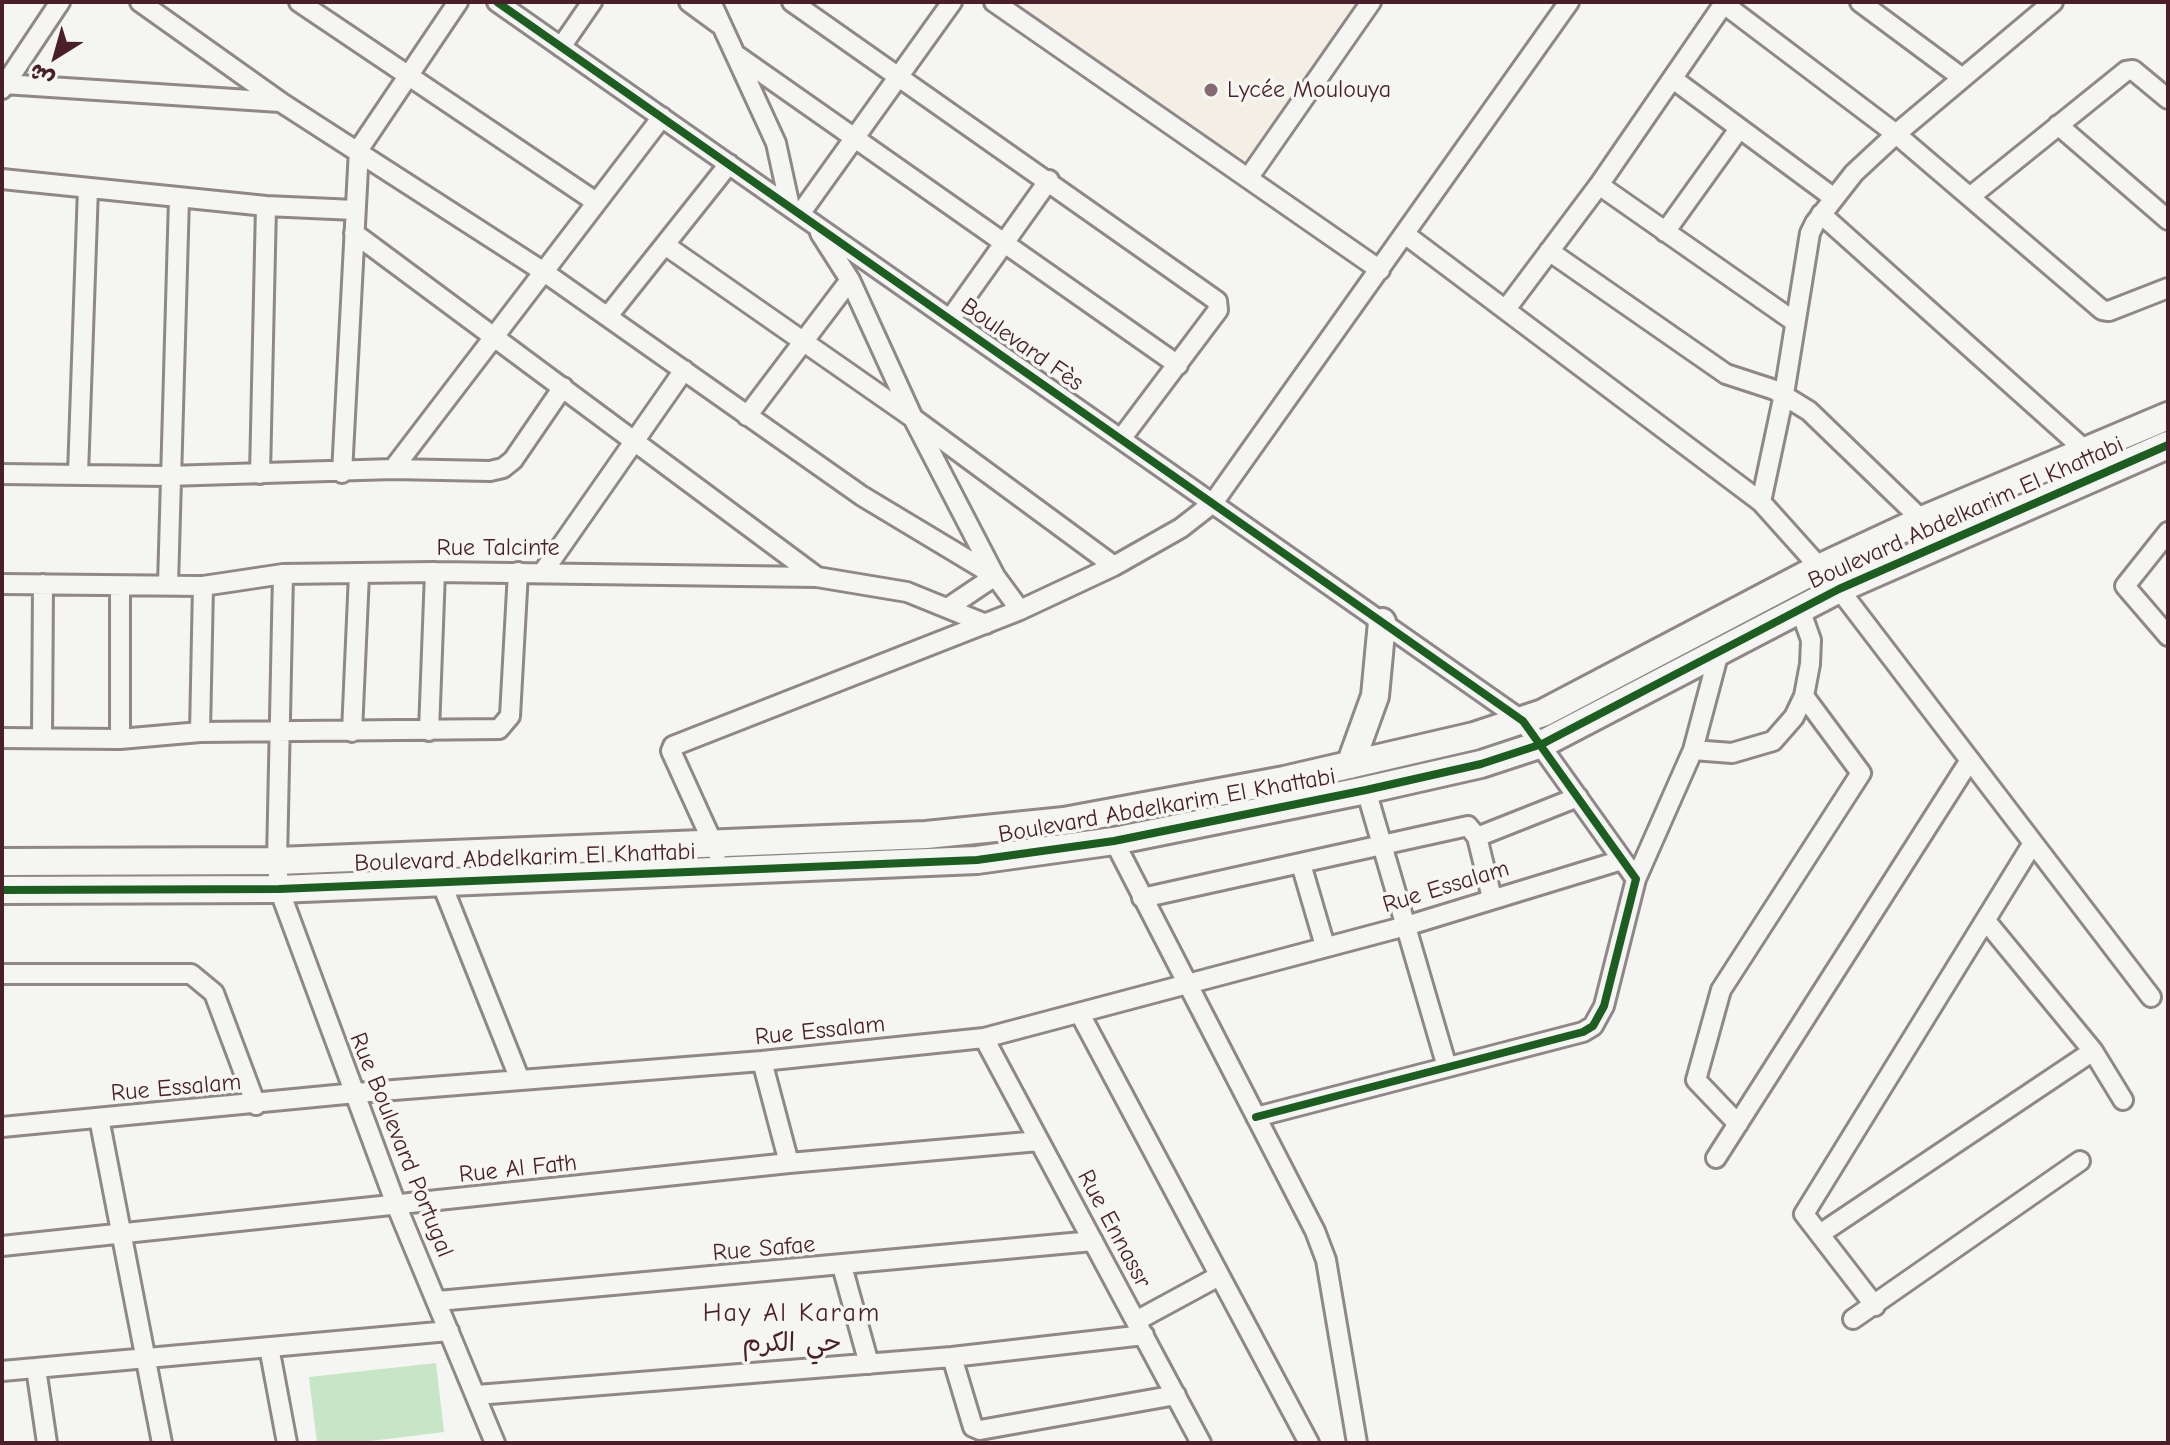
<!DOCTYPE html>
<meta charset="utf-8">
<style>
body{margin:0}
#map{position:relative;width:2170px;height:1445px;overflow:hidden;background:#f5f5f3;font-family:"Comic Neue","Playpen Sans Arabic",sans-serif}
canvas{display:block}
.frame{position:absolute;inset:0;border:4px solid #4a1f2b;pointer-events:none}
.north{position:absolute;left:16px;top:16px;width:80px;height:80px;-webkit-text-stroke:6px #f6f6f2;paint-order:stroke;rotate:217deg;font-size:22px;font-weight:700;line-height:32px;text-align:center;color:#4a1f2b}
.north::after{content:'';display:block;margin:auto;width:28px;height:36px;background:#4a1f2b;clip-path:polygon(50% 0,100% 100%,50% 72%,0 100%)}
</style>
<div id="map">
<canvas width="2170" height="1445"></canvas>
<div class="frame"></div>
<div class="north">ش</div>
</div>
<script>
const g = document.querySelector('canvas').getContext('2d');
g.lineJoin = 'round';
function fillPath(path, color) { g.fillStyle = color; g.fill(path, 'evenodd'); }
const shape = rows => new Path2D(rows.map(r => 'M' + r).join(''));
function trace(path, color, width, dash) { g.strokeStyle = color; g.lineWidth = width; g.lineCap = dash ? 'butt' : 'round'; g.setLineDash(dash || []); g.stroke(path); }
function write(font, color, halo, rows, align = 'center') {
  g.font = font + ' "Comic Neue","Playpen Sans Arabic",sans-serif'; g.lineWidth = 7; g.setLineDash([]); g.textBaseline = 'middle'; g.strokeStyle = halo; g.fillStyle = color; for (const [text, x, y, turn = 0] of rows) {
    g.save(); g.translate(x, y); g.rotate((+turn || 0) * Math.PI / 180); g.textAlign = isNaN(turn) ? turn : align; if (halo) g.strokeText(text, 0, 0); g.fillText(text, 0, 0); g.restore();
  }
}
fillPath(shape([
 [994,2,1365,2,1243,177]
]), '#f3efe4');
fillPath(shape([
 [436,1363,444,1432,355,1443,317,1443,309,1377]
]), '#c6e6c6');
const street = shape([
 [140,2,282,103,544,272,862,496,995,576,949,607],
 [299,2,596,202],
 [497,2,1523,721,1636,879,1604,1006,1593,1026,1583,1032,1256,1117],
 [689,2,719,24],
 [711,2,776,143,790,207],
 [792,2,1217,301,1218,310,1121,439],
 [994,2,1380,270],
 [1860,2,1961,77],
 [1724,4,1896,134,2102,310,2109,311,2168,288],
 [561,47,592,2],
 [735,54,1178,365],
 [1673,79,1834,198],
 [4,84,280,102],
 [2,89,60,2],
 [2058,125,2168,220],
 [1249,177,1371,2],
 [2,179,266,206,355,210],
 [1599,185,1795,322],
 [1971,196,2126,71,2133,70,2168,99],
 [800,214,952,2],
 [1821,214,2086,451],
 [1665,232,1739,129],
 [354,233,817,577],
 [820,233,850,280,913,418,995,576,1020,610],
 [1406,235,1761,502,1839,589,2151,997],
 [665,245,913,418,1114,566],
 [1549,251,1726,374,1775,390,1809,411,1922,520],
 [1506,309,1599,185,1725,2],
 [608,316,729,164],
 [950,319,1049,180],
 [747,416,850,280],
 [393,469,662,117],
 [342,473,359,149,458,2],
 [2,474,168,476,393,469,490,471,503,468,513,460,563,387],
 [78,474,88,188],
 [260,474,266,206],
 [1761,502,1784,394,1810,233,1815,223,1854,173,1896,134,2053,2],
 [2168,532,2125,586,2168,636],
 [543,572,684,370],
 [283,574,277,861,279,889,397,1207,495,1443],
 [2,584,203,586,283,574,435,572,817,577,907,592,986,624],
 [168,585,179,198],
 [429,731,435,572],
 [200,732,203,586],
 [352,732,359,574],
 [2,738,120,739,200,732,499,729,510,716,518,572],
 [42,738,43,584],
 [120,739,120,586],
 [1693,750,1732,753,1773,741,1794,717,1804,696,1810,664,1811,640,1800,609],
 [1366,790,1447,1067],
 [1477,837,1578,797],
 [1114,841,1315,1231,1326,1260,1357,1443],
 [717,852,671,751,673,746,1020,610,1114,566,1181,528,1213,503,1569,2],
 [1301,864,1325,946],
 [441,874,445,892,520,1080],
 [1636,879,1693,750,1719,652],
 [1142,898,1468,826,1477,837,1492,898],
 [1986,921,2093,1051,2123,1100],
 [2,974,191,974,214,993,256,1105],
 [1080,1014,1309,1443],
 [984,1038,1201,1443],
 [762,1061,789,1163],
 [99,1118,162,1443],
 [1738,1124,1696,1080,1721,990,1861,773,1804,696],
 [2,1127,356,1093,762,1061,984,1038,1406,926,1622,860],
 [1716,1158,1970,760],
 [1820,1234,2093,1051],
 [2,1246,789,1163,1039,1141],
 [842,1266,869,1364],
 [438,1301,1093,1241],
 [1875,1306,1804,1214,2033,843],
 [1853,1319,2080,1161],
 [1136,1321,1219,1276],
 [269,1347,287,1443],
 [952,1357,973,1427,980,1430,1176,1395],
 [36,1368,47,1443],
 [2,1371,449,1331],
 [477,1395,952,1357,1144,1335]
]);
const secondary = shape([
 [1350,765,1375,696,1382,622],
 [2,862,277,861,926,835,1064,821,1284,780,1474,736,1543,713,1821,567,1922,520,2168,416],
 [2,890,279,889,977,860,1114,841,1366,790,1481,764,1542,744,1839,589,2168,445]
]);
trace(street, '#8f8788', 24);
trace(secondary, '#8f8788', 32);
trace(street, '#f5f5f3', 18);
trace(secondary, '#f5f5f3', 26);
trace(shape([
 [497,2,1523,721,1636,879,1604,1006,1593,1026,1583,1032,1256,1117],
 [2,890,279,889,977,860,1114,841,1366,790,1481,764,1542,744,1839,589,2168,445]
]), '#1b5e20', 8);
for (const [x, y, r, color] of [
 [1211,90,8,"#866a71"]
]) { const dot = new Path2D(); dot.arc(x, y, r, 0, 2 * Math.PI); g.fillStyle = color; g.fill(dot); trace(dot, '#f6f6f2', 3); }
write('24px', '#4a1f2b', '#f6f6f2', [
 ["Lycée Moulouya",1227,90]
], 'left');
write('24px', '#4a1f2b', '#f6f6f2', [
 ["Boulevard Fès",1022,345,35],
 ["Boulevard Abdelkarim El Khattabi",1966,513,-24],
 ["Rue Talcinte",498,548],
 ["Boulevard Abdelkarim El Khattabi",1167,806,-10],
 ["Boulevard Abdelkarim El Khattabi",525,858,-2],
 ["Rue Essalam",1446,887,-17],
 ["Rue Essalam",820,1031,-6],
 ["Rue Essalam",176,1088,-5],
 ["Rue Boulevard Portugal",401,1145,68],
 ["Rue Al Fath",518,1169,-6],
 ["Rue Ennassr",1114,1229,62],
 ["Rue Safae",764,1249,-5]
]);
g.letterSpacing = '2px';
write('26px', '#4a1f2b', '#f6f6f2', [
 ["Hay Al Karam",792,1314],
 ["حي الكرم",792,1344]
]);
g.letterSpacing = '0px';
</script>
